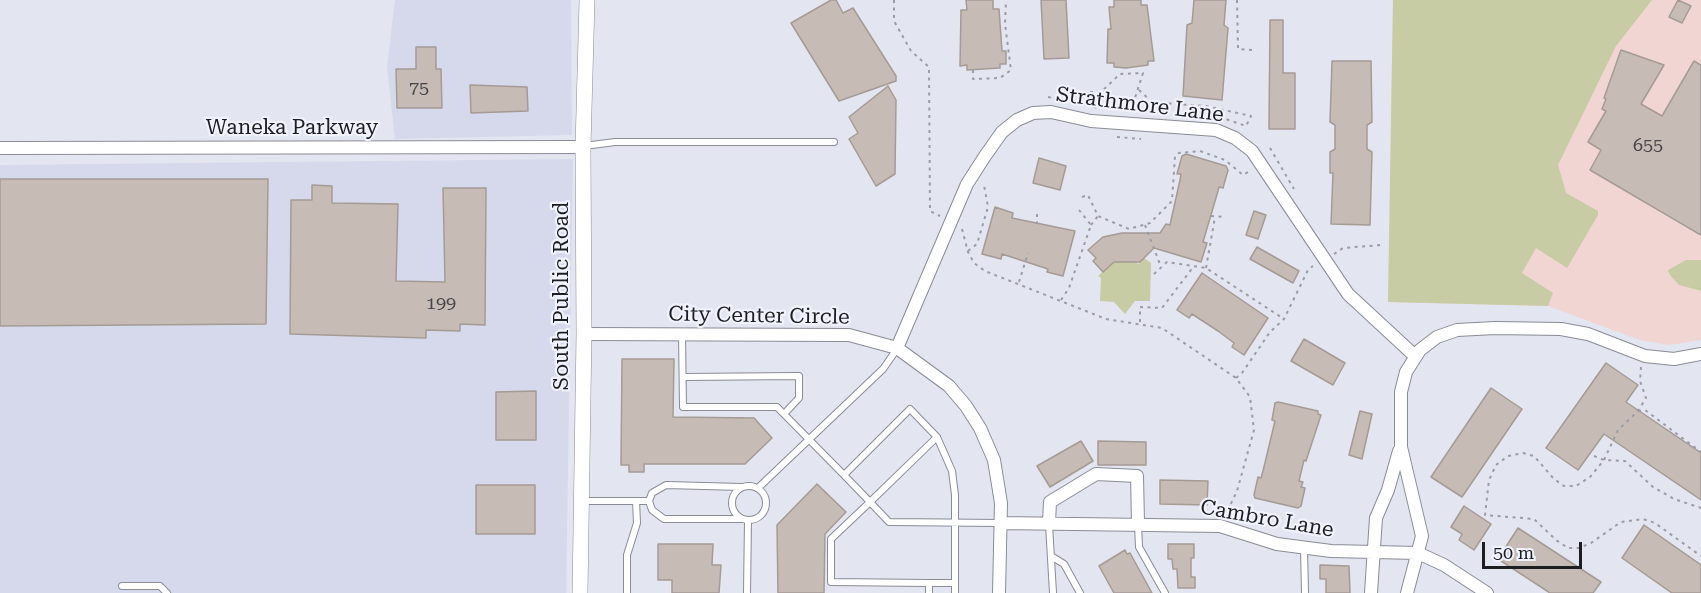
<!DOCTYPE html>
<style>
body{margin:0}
#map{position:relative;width:1701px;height:593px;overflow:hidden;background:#e3e5f0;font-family:"Roboto Serif",serif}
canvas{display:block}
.scale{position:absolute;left:1482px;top:542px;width:100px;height:27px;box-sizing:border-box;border:3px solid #1d1e22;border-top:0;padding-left:8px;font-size:18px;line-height:21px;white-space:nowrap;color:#1d1e22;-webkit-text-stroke:4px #f0f3fe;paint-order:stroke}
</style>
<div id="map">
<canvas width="1701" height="593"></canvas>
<div class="scale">50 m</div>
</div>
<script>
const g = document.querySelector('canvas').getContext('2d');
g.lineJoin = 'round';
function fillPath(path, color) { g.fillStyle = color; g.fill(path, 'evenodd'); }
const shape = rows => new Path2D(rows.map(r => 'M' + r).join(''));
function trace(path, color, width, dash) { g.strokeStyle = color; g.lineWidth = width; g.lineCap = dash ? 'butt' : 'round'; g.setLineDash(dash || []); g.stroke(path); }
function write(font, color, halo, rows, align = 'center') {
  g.font = font + ' "Roboto Serif",serif'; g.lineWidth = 4.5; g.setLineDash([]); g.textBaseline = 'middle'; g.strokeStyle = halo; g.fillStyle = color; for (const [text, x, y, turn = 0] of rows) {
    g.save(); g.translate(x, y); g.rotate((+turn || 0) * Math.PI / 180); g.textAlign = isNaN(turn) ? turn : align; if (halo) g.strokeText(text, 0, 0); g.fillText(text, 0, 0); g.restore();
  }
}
fillPath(shape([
 [395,0,571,0,572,135,395,139,387,67],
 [573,159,566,593,0,593,0,165]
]), '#d5d9eb');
fillPath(shape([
 [1393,0,1701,0,1701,340,1669,345,1640,340,1548,306,1388,302]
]), '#f0d5d2');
fillPath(shape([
 [1393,0,1652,0,1616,46,1558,165,1566,193,1598,211,1598,215,1567,268,1536,248,1522,273,1553,293,1548,306,1388,302],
 [1124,254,1128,254,1138,264,1144,258,1151,263,1150,301,1135,301,1125,314,1114,302,1100,301,1101,278,1098,276,1114,262,1123,262],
 [1686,260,1701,260,1701,291,1679,285,1670,275,1668,270]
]), '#c7cca5');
const building = shape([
 [831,0,836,0,843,13,853,8,896,76,896,81,839,101,791,23,831,0],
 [966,0,993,0,993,9,999,9,1002,51,1006,51,1006,64,1000,64,1000,68,967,70,967,65,960,66,961,10,967,10,966,0],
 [1041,0,1066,0,1069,58,1044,59,1041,0],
 [1114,0,1141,0,1141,5,1147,5,1154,61,1148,61,1148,65,1126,68,1114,67,1114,63,1107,63,1108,29,1111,29,1109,7,1114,7,1114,0],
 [1194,0,1226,0,1224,25,1228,28,1222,100,1183,96,1187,25,1192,23,1194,0],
 [1678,0,1691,6,1682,23,1669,17,1678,0],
 [1270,20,1283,20,1283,73,1295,73,1295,129,1269,129,1270,20],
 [416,47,436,47,436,69,441,69,442,108,397,108,396,69,416,69,416,47],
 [1621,50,1664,65,1641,104,1662,116,1694,61,1701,65,1701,235,1590,170,1601,150,1588,142,1606,111,1602,109,1606,99,1604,98,1621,50],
 [1332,61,1371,61,1372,122,1367,125,1367,149,1372,152,1370,225,1331,224,1333,173,1330,173,1330,152,1335,149,1335,125,1330,122,1332,61],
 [470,85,527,87,528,111,471,113,470,85],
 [888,86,896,100,895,174,876,186,849,139,858,133,849,117,888,86],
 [1186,154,1226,166,1228,170,1223,188,1219,187,1218,191,1203,242,1207,243,1201,262,1154,248,1140,262,1114,262,1103,272,1093,261,1096,258,1088,250,1103,237,1122,233,1160,233,1166,224,1170,225,1180,180,1181,174,1177,174,1182,156,1186,154],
 [1039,158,1066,166,1060,190,1033,183,1039,158],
 [0,179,268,179,266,324,0,326,0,179],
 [312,185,332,186,332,203,398,204,396,281,445,282,443,188,486,188,485,325,460,324,460,331,426,330,426,338,290,334,291,200,312,200,312,185],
 [995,207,1013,213,1012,218,1075,231,1063,276,1047,272,1048,269,1002,254,1001,259,982,254,995,207],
 [1254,211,1266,215,1258,239,1246,235,1254,211],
 [1257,247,1299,271,1293,283,1250,259,1257,247],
 [1202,273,1268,318,1244,355,1232,347,1234,343,1218,331,1192,314,1189,318,1177,310,1202,273],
 [1304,339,1345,363,1333,385,1291,361,1304,339],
 [622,359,674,359,673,417,754,418,772,438,745,464,644,464,644,472,629,472,629,465,621,465,622,359],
 [1606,363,1638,385,1626,402,1701,453,1701,500,1604,434,1578,470,1546,448,1606,363],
 [1491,388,1522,409,1462,497,1431,477,1491,388],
 [536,391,536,440,496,440,496,392,536,391],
 [1278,402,1318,411,1318,414,1321,415,1306,461,1304,460,1299,481,1303,482,1301,487,1305,488,1301,506,1298,508,1255,498,1254,495,1258,477,1261,478,1263,471,1275,421,1272,420,1275,403,1278,402],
 [1360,411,1372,414,1362,459,1349,455,1360,411],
 [1081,441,1093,461,1050,487,1037,466,1081,441],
 [1098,441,1146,442,1146,465,1098,465,1098,441],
 [1160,480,1208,481,1207,505,1160,504,1160,480],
 [817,484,846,512,825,534,824,593,778,593,777,525,817,484],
 [476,485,535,485,535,534,476,534,476,485],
 [1464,506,1491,524,1474,550,1459,540,1462,534,1451,527,1464,506],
 [1644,525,1701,565,1701,593,1672,593,1622,558,1644,525],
 [1518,528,1601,582,1593,593,1550,593,1498,559,1518,528],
 [658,544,713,544,712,565,721,565,719,593,672,593,672,580,658,580,658,544],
 [1168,544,1194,544,1194,558,1191,558,1191,577,1195,577,1195,588,1178,588,1177,569,1173,569,1172,559,1168,559,1168,544],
 [1125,550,1127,554,1130,553,1152,593,1114,593,1099,566,1125,550],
 [1320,565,1349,566,1350,593,1326,593,1326,579,1320,579,1320,565]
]);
fillPath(building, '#c6bbb5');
trace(building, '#a59b95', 1.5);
const service = shape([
 [584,146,615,142,834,142],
 [682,335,683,407,777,407,844,475],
 [683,377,799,376,799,398,784,414],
 [937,437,952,471,955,495,955,593],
 '732 503a17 17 0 1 1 34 0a17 17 0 1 1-34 0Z',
 [742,487,666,485,652,493,649,501,652,510,664,519,742,519],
 [758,488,883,369,897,349],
 [582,501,649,501],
 [1049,524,1053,593],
 [1138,525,1139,547,1165,593],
 [1304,548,1305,593],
 [1051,556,1064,564,1080,593],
 [929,583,831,582,831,539,870,502,937,437,910,409,844,475,870,502,889,522,1000,523],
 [122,586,160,586,167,593],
 [627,593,627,555,637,523,636,501],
 [747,593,748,520],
 [929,593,929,583,955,583]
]);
const minor = shape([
 [0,148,583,147],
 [584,334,849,335,897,348,949,386,966,406,980,428,994,460,1001,503,999,593],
 [897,348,967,184,985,156,1002,132,1017,120,1033,113,1051,112,1091,121,1216,130,1235,138,1252,151,1348,294,1415,356],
 [1001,523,1220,526,1277,544,1331,551,1418,553,1444,565,1487,593],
 [1049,523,1050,502,1096,474,1137,476,1138,523],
 [1371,593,1376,518,1388,490,1399,451],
 [1407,593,1422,536,1401,447,1401,392,1406,372,1420,350,1437,337,1457,330,1495,328,1561,329,1588,334,1645,356,1674,359,1701,354]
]);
const tertiary = shape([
 [580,593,584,334,583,147,587,0]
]);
trace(service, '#898c96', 8);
trace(minor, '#898c96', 14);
trace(tertiary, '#898c96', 16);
trace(shape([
 [894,0,894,21,911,51,929,67,930,211,940,216],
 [1237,0,1238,49,1252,50],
 [973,70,973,79,1000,78,1011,70,1005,24,1006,0],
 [1139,90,1152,102],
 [1048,97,1086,105,1090,92,1101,92,1120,74,1143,73,1134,101],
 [1086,105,1098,108],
 [1131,111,1134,101,1206,106,1251,116,1246,126,1220,117],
 [1117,137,1141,139],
 [1270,148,1294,189],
 [1082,197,1088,195,1098,216,1129,229,1150,223,1172,201,1175,156,1179,153,1200,151,1225,160,1243,175,1250,171],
 [1037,214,1037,224],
 [1211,216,1224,217],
 [1091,225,1098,216],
 [1145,225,1161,267],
 [962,229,968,252,974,263,985,271,1106,319,1162,328,1236,378,1250,397,1254,430,1237,491,1225,516],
 [968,251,977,244,988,207,984,185],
 [1334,254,1343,248,1381,245],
 [1206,268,1215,217],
 [1154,274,1167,262,1206,268,1284,319],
 [1019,282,1028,253],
 [1061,300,1069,288,1091,225,1079,210],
 [1140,322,1140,307,1162,308,1194,266],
 [1641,367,1640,381,1646,398,1638,411,1618,430,1604,460,1590,477,1576,486,1564,486,1554,479,1534,456,1523,453,1508,456,1496,465,1489,480,1485,515,1534,519,1556,540,1568,548,1579,548,1591,543,1621,522,1643,519,1655,523,1701,556],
 [1236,378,1242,373,1270,332,1284,319,1308,270,1313,266],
 [1638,411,1645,410,1701,452],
 [1594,456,1604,460,1625,461,1653,487,1674,499,1701,508]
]), '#9b9ca5', 2, [3, 4.5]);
trace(service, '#fff', 6);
trace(minor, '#fff', 12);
trace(tertiary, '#fff', 15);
write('18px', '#474547', null, [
 ["75",419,89],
 ["655",1648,146],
 ["199",441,304]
]);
write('21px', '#1d1e22', '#f0f3fe', [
 ["Strathmore Lane",1140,105,7],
 ["Waneka Parkway",292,128],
 ["South Public Road",562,296,-90],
 ["City Center Circle",759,316,1],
 ["Cambro Lane",1267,519,10]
]);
</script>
